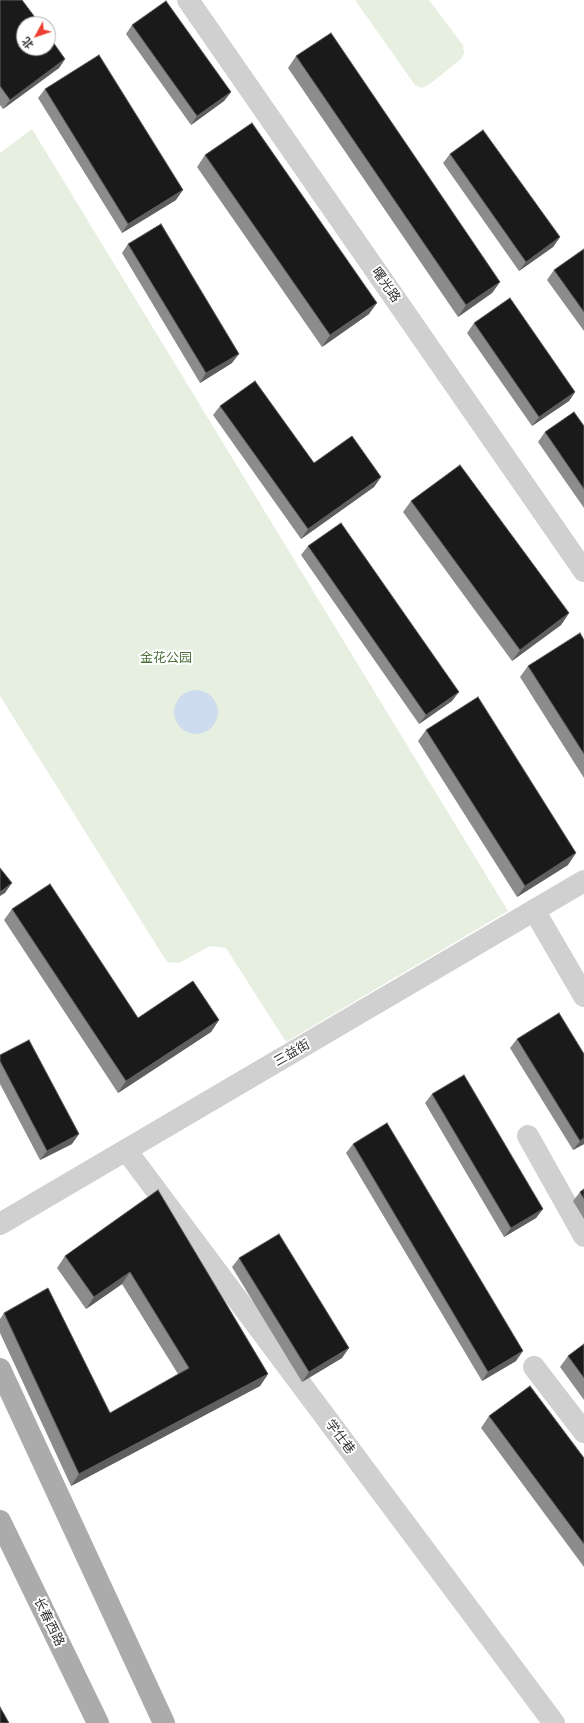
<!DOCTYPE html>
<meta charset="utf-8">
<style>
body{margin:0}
#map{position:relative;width:584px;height:1723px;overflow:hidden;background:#fff;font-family:Quicksand,"Noto Sans SC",sans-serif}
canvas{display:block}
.north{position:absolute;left:16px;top:16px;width:40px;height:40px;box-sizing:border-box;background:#fff;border:1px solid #adadad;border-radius:50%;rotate:230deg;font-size:11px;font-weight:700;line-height:16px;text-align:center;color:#333}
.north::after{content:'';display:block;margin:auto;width:14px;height:18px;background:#ee3f31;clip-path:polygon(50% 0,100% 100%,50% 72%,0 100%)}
</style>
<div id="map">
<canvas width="584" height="1723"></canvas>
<div class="north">北</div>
</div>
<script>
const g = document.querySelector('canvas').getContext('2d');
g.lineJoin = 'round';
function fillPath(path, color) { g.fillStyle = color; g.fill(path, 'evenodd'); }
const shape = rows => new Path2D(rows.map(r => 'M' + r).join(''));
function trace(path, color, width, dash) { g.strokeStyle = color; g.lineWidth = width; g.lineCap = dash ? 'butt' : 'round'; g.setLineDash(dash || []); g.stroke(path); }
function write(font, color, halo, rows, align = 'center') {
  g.font = font + ' Quicksand,"Noto Sans SC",sans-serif'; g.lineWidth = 4; g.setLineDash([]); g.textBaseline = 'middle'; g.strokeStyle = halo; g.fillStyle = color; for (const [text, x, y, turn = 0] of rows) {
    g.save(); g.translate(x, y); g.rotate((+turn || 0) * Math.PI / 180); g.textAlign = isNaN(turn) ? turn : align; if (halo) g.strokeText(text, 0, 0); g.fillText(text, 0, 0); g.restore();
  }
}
fillPath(shape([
 [355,0,429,0,463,45,464,53,461,59,430,84,422,88,415,85],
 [32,129,508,911,286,1042,226,948,210,946,179,963,167,962,0,696,0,153]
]), '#e7efe1');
fillPath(shape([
 '174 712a22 22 0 1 1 44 0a22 22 0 1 1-44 0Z'
]), '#cdddef');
trace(shape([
 [188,0,584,571],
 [534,910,584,996],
 [528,1136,584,1236],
 [126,1150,554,1723],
 [0,1224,584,881],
 [534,1367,584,1432]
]), '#d0d0d0', 22);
trace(shape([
 [0,1369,164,1723],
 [0,1521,98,1723]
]), '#ababab', 22);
fillPath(shape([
 [0,0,65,59,59,68,3,109,0,105],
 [132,25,231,92,224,101,191,125,126,34],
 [296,56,500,282,492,293,458,317,288,68],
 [45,89,176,200,122,233,38,98],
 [450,154,560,237,553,247,519,271,443,163],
 [205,155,369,314,322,347,197,167],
 [128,244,232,363,200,383,122,253],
 [584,249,584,331,547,280,554,270],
 [474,323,575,392,569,401,532,426,467,333],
 [220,406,314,463,381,477,374,487,301,539,213,415],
 [584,426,584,508,538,442,545,432],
 [411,501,569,613,561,625,512,661,403,512],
 [308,546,452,701,419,724,301,555],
 [584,640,584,778,520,677,528,666],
 [426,730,568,865,517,897,418,741],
 [12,909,138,1018,219,1020,211,1032,118,1093,4,920],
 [517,1039,584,1144,573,1150,510,1048],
 [0,1055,72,1144,40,1160,0,1084],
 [432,1094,543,1209,536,1218,504,1237,425,1103],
 [353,1144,516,1361,482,1381,346,1153],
 [584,1189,584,1219,573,1201,580,1192],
 [158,1190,268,1374,260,1386,71,1486,0,1333,0,1319,4,1313,110,1413,178,1374,122,1284,86,1309,57,1268,65,1256],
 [239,1258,342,1358,302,1382,232,1267],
 [584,1344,584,1400,560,1367,568,1356],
 [489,1416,584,1458,584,1567,481,1428]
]), '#8c8c8c');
fillPath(shape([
 [65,59,59,68,3,109,10,100],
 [231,92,224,101,191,125,197,116],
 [183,190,176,200,122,233,128,224],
 [560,237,553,247,519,271,526,262],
 [500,282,492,293,458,317,466,305],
 [377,303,369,314,322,347,330,335],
 [239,354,232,363,200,383,206,373],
 [575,392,569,401,532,426,539,417],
 [381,477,374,487,301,539,308,529],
 [569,613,561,625,512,661,520,650],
 [459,692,452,701,419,724,426,715],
 [576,853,568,865,517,897,525,886],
 [12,883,5,893,0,896,0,892],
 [219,1020,211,1032,118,1093,126,1081],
 [79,1134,72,1144,40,1160,47,1151],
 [584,1138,584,1144,573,1150,580,1141],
 [543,1209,536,1218,504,1237,511,1228],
 [130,1272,122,1284,86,1309,94,1297],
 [349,1348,342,1358,302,1382,309,1372],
 [523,1351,516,1361,482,1381,488,1372],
 [268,1374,260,1386,71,1486,79,1474]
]), '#5f5f5f');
const building = shape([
 [0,0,22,0,40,24,24,24,24,48,48,48,48,35,65,59,10,100,0,86,0,0],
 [166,1,231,92,197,116,132,25,166,1],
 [331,33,500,282,466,305,296,56,331,33],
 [99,55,183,190,128,224,45,89,99,55],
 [252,123,377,303,330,335,205,155,252,123],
 [483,130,560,237,526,262,450,154,483,130],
 [161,224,239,354,206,373,128,244,161,224],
 [584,249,584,312,554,270,584,249],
 [510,298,575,392,539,417,474,323,510,298],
 [255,381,314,463,352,436,381,477,308,529,220,406,255,381],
 [574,412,584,426,584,489,545,432,574,412],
 [460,465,569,613,520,650,411,501,460,465],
 [341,523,459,692,426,715,308,546,341,523],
 [580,633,584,640,584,754,528,666,580,633],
 [478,697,576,853,525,886,426,730,478,697],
 [0,868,12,883,0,892,0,868],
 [50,884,138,1018,193,981,219,1020,126,1081,12,909,50,884],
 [559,1013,584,1054,584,1138,580,1141,517,1039,559,1013],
 [29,1040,79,1134,47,1151,0,1061,0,1055,29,1040],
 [464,1075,543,1209,511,1228,432,1094,464,1075],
 [387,1123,523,1351,488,1372,353,1144,387,1123],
 [584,1189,584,1199,580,1192,584,1189],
 [158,1190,268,1374,79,1474,4,1313,48,1288,110,1413,189,1368,130,1272,94,1297,65,1256,158,1190],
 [279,1234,349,1348,309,1372,239,1258,279,1234],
 [584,1344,584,1378,568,1356,584,1344],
 [530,1386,584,1458,584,1544,489,1416,530,1386],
 [0,1707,9,1723,0,1723,0,1707]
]);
fillPath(building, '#1a1a1a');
trace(building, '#5f5f5f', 1);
write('13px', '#333', '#fff', [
 ["曙光路",386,285,55],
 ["三益街",292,1053,-30],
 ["学仕巷",340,1437,53],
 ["长春西路",49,1622,64]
]);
write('13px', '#4d723d', '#fff', [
 ["金花公园",166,658]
]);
</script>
